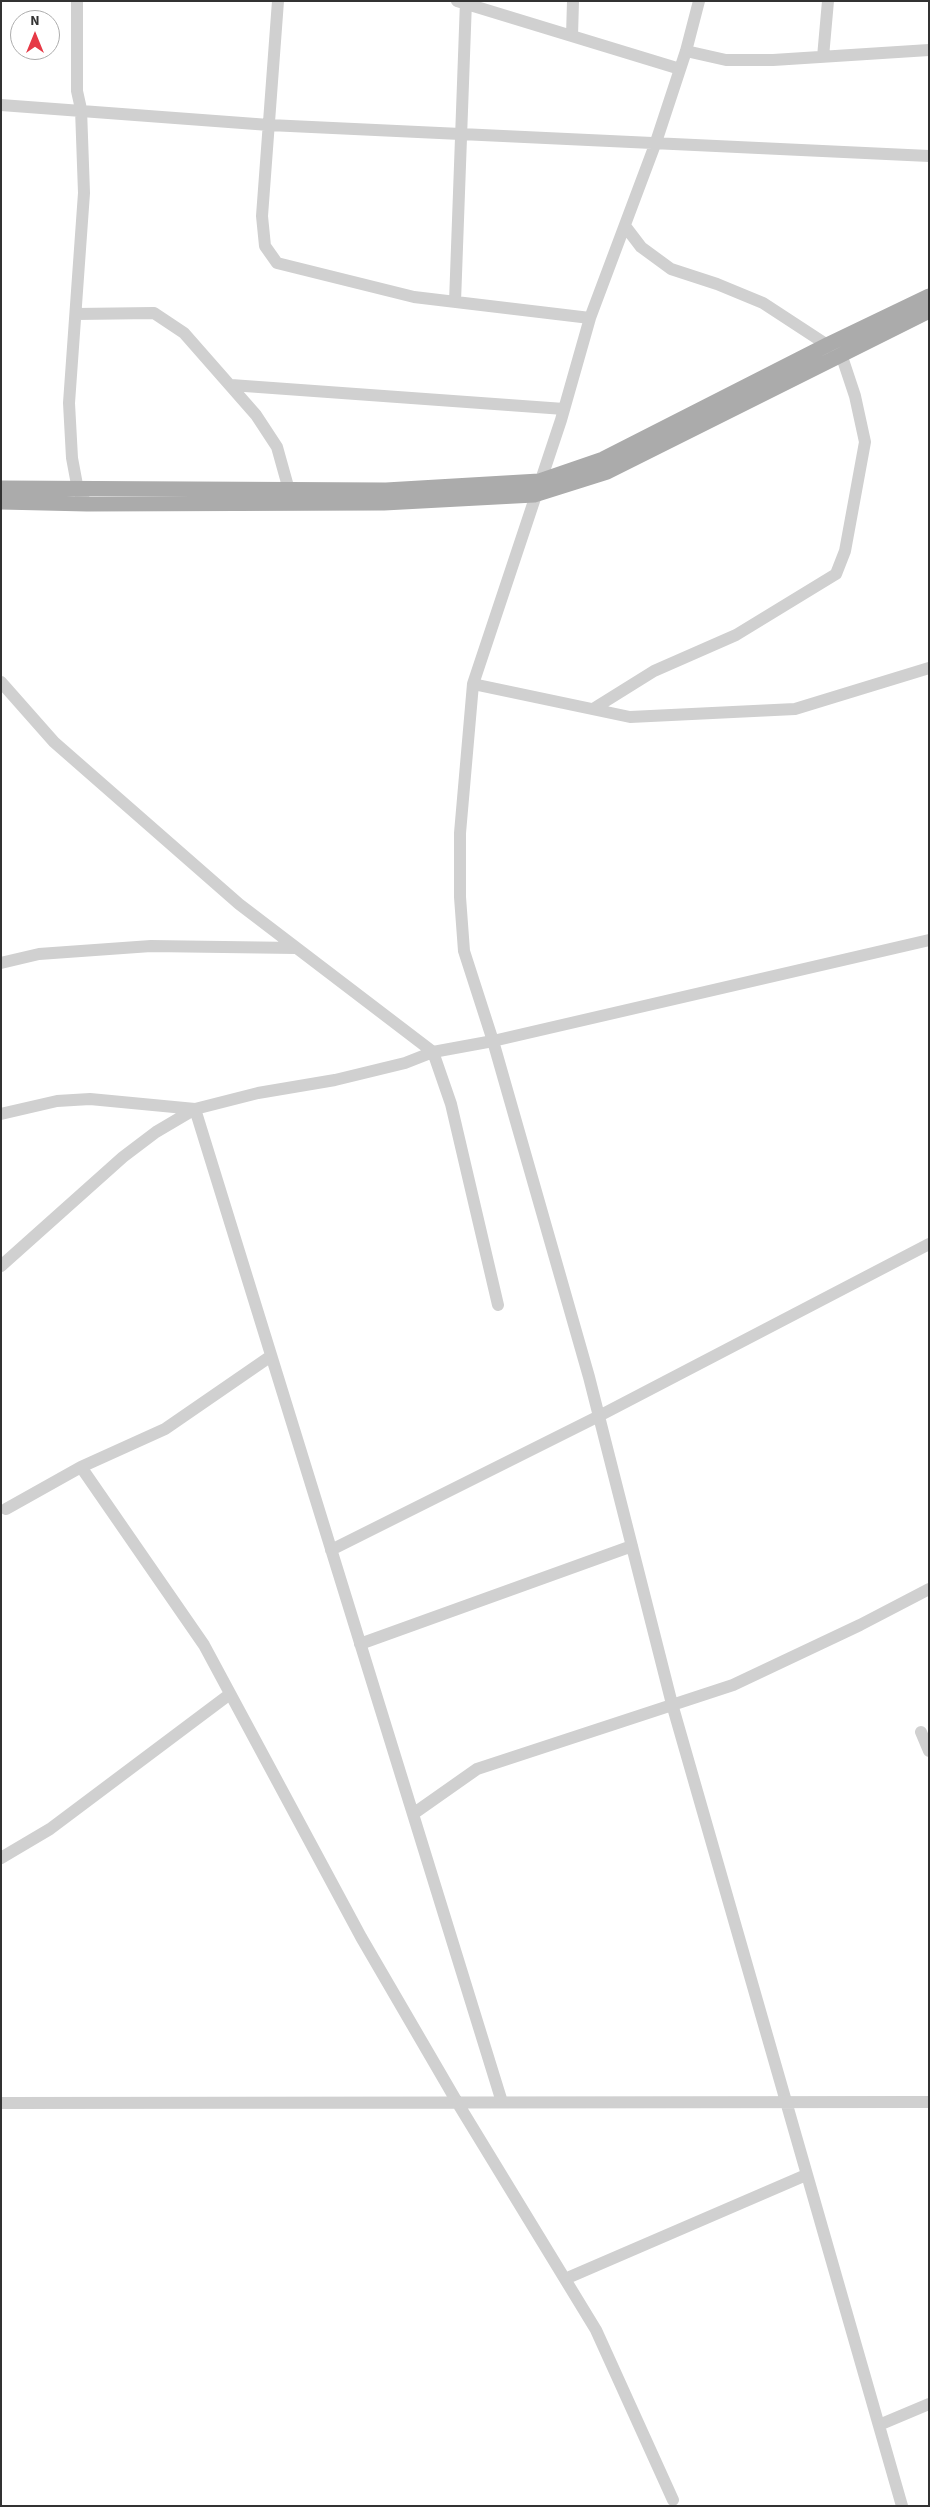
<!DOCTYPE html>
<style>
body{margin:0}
#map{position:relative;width:930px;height:2507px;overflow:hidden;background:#fff;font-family:"Source Sans 3",sans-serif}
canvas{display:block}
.frame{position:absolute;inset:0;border:2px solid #333;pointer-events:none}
.north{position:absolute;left:10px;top:10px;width:50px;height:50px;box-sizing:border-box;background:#fff;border:1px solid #adadad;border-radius:50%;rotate:0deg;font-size:14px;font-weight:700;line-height:20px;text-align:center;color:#333}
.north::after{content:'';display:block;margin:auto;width:18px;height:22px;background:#e63946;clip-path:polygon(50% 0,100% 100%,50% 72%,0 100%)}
</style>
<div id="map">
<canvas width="930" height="2507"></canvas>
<div class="frame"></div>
<div class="north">N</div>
</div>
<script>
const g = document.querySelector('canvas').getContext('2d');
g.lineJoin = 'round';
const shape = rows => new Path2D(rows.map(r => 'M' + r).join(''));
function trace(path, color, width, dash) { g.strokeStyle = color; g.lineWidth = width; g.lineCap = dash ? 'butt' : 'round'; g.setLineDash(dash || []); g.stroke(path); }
trace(shape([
 [77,1,77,91,81,109,84,193,69,403,72,458,78,490,87,504],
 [278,1,262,216,265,246,277,263,414,297,590,318],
 [457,1,680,69],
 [699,1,686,51,656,142,590,318,561,420,473,684,460,833,460,897,464,951,493,1041,589,1377,672,1704,902,2506],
 [572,36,573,1],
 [686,51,726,60,773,60,929,50],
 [823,57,828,1],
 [1,105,269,125,929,156],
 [455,302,466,1],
 [76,314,154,313,184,333,256,415,277,447,289,490],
 [231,385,564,409],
 [1,682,54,742,239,904,433,1052,451,1104,498,1305],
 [473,684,630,717,795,709,929,668],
 [593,709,654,671,736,635,836,574,845,551,865,442,855,396,841,354,763,303,717,284,671,269,641,247,625,226],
 [1,963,39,954,151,946,296,948],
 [1,1114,57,1101,90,1099,195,1109,502,2102],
 [1,1266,123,1157,156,1132,195,1109,258,1093,335,1080,405,1063,433,1052,493,1041,929,940],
 [81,1467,204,1645,361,1937,457,2102,596,2330,673,2500],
 [6,1509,81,1467,165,1429,271,1356],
 [331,1550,599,1416,929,1244],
 [360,1644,632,1546],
 [921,1732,929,1751],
 [413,1814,477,1769,733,1685,860,1625,929,1589],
 [1,1858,50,1829,230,1694],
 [1,2103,929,2102],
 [565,2279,806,2175],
 [879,2425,929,2404]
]), '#d0d0d0', 12);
trace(shape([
 [1,488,386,490,539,481,603,459,829,344,929,296],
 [1,502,87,504,384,503,534,495,607,472,929,311]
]), '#ababab', 15);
</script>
